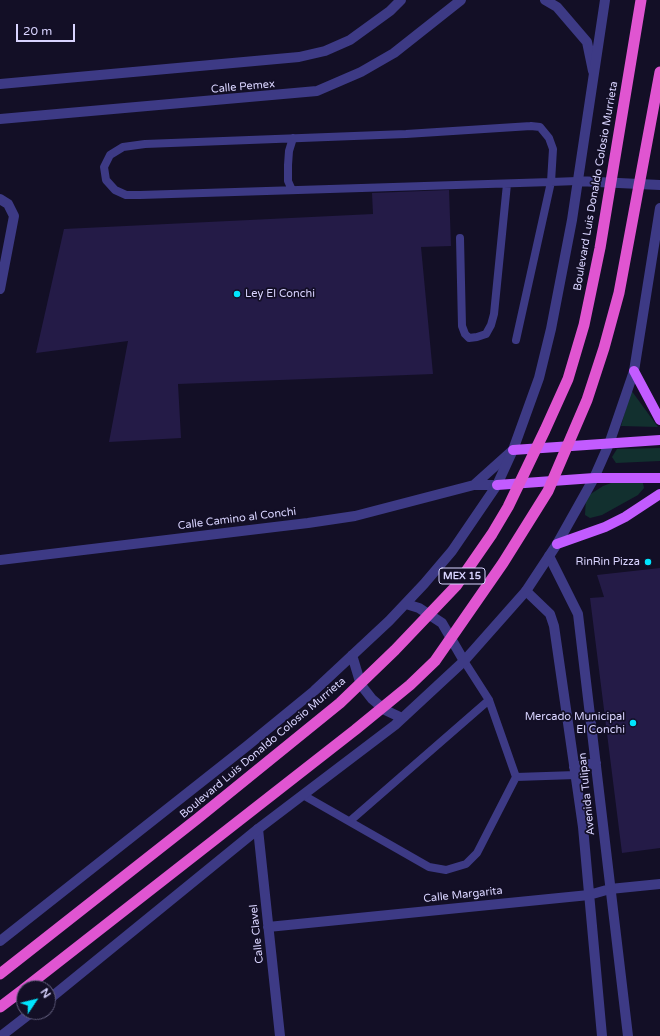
<!DOCTYPE html>
<style>
body{margin:0}
#map{position:relative;width:660px;height:1036px;overflow:hidden;background:#130f26;font-family:"Varela Round",sans-serif}
canvas{display:block}
.north{position:absolute;left:16px;top:980px;width:40px;height:40px;box-sizing:border-box;background:#130f26;border:1px solid #625e7d;border-radius:50%;rotate:55deg;font-size:11px;font-weight:700;line-height:16px;text-align:center;color:#d9d4ff}
.north::after{content:'';display:block;margin:auto;width:14px;height:18px;background:#00e5ff;clip-path:polygon(50% 0,100% 100%,50% 72%,0 100%)}
.scale{position:absolute;left:16px;top:24px;width:59px;height:18px;box-sizing:border-box;border:2px solid #d9d4ff;border-top:0;padding-left:5px;font-size:12px;line-height:14px;white-space:nowrap;color:#d9d4ff;-webkit-text-stroke:3px #130f26;paint-order:stroke}
</style>
<div id="map">
<canvas width="660" height="1036"></canvas>
<div class="north">N</div>
<div class="scale">20 m</div>
</div>
<script>
const g = document.querySelector('canvas').getContext('2d');
g.lineJoin = 'round';
function fillPath(path, color) { g.fillStyle = color; g.fill(path, 'evenodd'); }
const shape = rows => new Path2D(rows.map(r => 'M' + r).join(''));
function trace(path, color, width, dash) { g.strokeStyle = color; g.lineWidth = width; g.lineCap = dash ? 'butt' : 'round'; g.setLineDash(dash || []); g.stroke(path); }
function write(font, color, halo, rows, align = 'center') {
  g.font = font + ' "Varela Round",sans-serif'; g.lineWidth = 3.5; g.setLineDash([]); g.textBaseline = 'middle'; g.strokeStyle = halo; g.fillStyle = color; for (const [text, x, y, turn = 0] of rows) {
    g.save(); g.translate(x, y); g.rotate((+turn || 0) * Math.PI / 180); g.textAlign = isNaN(turn) ? turn : align; if (halo) g.strokeText(text, 0, 0); g.fillText(text, 0, 0); g.restore();
  }
}
fillPath(shape([
 [631,390,658,427,621,426],
 [660,448,660,461,616,463,612,457,617,449],
 [625,478,642,479,644,488,638,495,602,515,590,518,585,515,586,497,603,486]
]), '#12302f');
fillPath(shape([
 [449,190,451,246,421,247,433,374,178,384,181,438,109,442,128,341,36,353,64,229,373,214,372,193],
 [660,568,660,848,622,853,590,598,604,597,597,575]
]), '#241b47');
trace(shape([
 [531,126,540,127,549,138,553,149,551,182,140,195,126,195,115,190,106,180,104,167,110,155,123,147,145,144,406,134,531,126],
 [292,190,288,181,288,165,289,151,293,138],
 [460,238,462,326,465,334,469,338,477,337,486,334,491,325,494,314,507,184],
 [516,340,551,182,577,181],
 [516,777,576,775],
 [303,795,429,867,446,870,466,864,477,853,516,777,489,700,464,661],
 [350,821,489,700]
]), '#3d3a85', 8);
trace(shape([
 [545,0,557,7,587,42,593,71],
 [0,84,299,57,325,51,350,40,390,11,401,0],
 [0,119,317,91,361,72,394,53,461,0],
 [0,199,8,204,14,216,0,289],
 [474,485,513,450],
 [549,556,578,614,628,1036],
 [0,560,308,523,355,516,474,485,497,485],
 [526,591,550,614,554,626,583,827,602,1036],
 [574,767,596,763],
 [258,829,280,1036],
 [268,927,589,895,610,889,660,884]
]), '#3d3a85', 10);
trace(shape([
 [577,181,660,185],
 [406,604,419,608,442,623,464,661],
 [352,655,361,685,372,699,385,710,402,718],
 [0,941,247,746,314,691,389,621,424,584,452,551,497,485,513,450,539,378,551,329,572,220,605,0],
 [48,1000,258,829,395,725,464,661,526,591,557,544,594,478,609,444,634,371,660,208],
 [1,1036,32,1012]
]), '#3d3a85', 10);
trace(shape([
 [634,371,660,420],
 [513,450,660,440],
 [497,485,594,478,660,478],
 [557,544,605,527,625,517,660,494]
]), '#c25bff', 10);
trace(shape([
 [0,1007,24,989]
]), '#e055d1', 11);
trace(shape([
 [0,974,197,819,340,703,395,650,456,586,492,534,508,507,545,430,568,379,584,325,600,248,641,0],
 [25,988,355,730,410,685,435,661,503,563,548,491,587,400,604,348,619,293,660,72]
]), '#e055d1', 11);
for (const [x, y, r, color] of [
 [237,294,4,"#00e5ff"],
 [648,562,4,"#00e5ff"],
 [633,723,4,"#00e5ff"]
]) { const dot = new Path2D(); dot.arc(x, y, r, 0, 2 * Math.PI); g.fillStyle = color; g.fill(dot); trace(dot, '#130f26', 1.5); }
for (const [x, y, w] of [
 [462,576,46]
]) { const box = new Path2D(); box.roundRect(x - w / 2, y - 8, w, 16, 3); g.fillStyle = '#130f26'; g.fill(box); trace(box, '#d9d4ff', 1); }
write('bold 10px', '#d9d4ff', null, [
 ["MEX 15",462,576]
]);
write('11px', '#d9d4ff', '#130f26', [
 ["Calle Pemex",243,87,-5],
 ["Boulevard Luis Donaldo Colosio Murrieta",596,186,-80],
 ["Calle Camino al Conchi",237,519,-7],
 ["Boulevard Luis Donaldo Colosio Murrieta",263,748,-40],
 ["Avenida Tulipan",587,794,-96],
 ["Calle Margarita",463,895,-6],
 ["Calle Clavel",257,934,-96]
]);
write('11px', '#d9d4ff', '#130f26', [
 ["Ley El Conchi",245,294,"left"],
 ["RinRin Pizza",640,562],
 ["Mercado Municipal",625,717],
 ["El Conchi",625,730]
], 'right');
</script>
